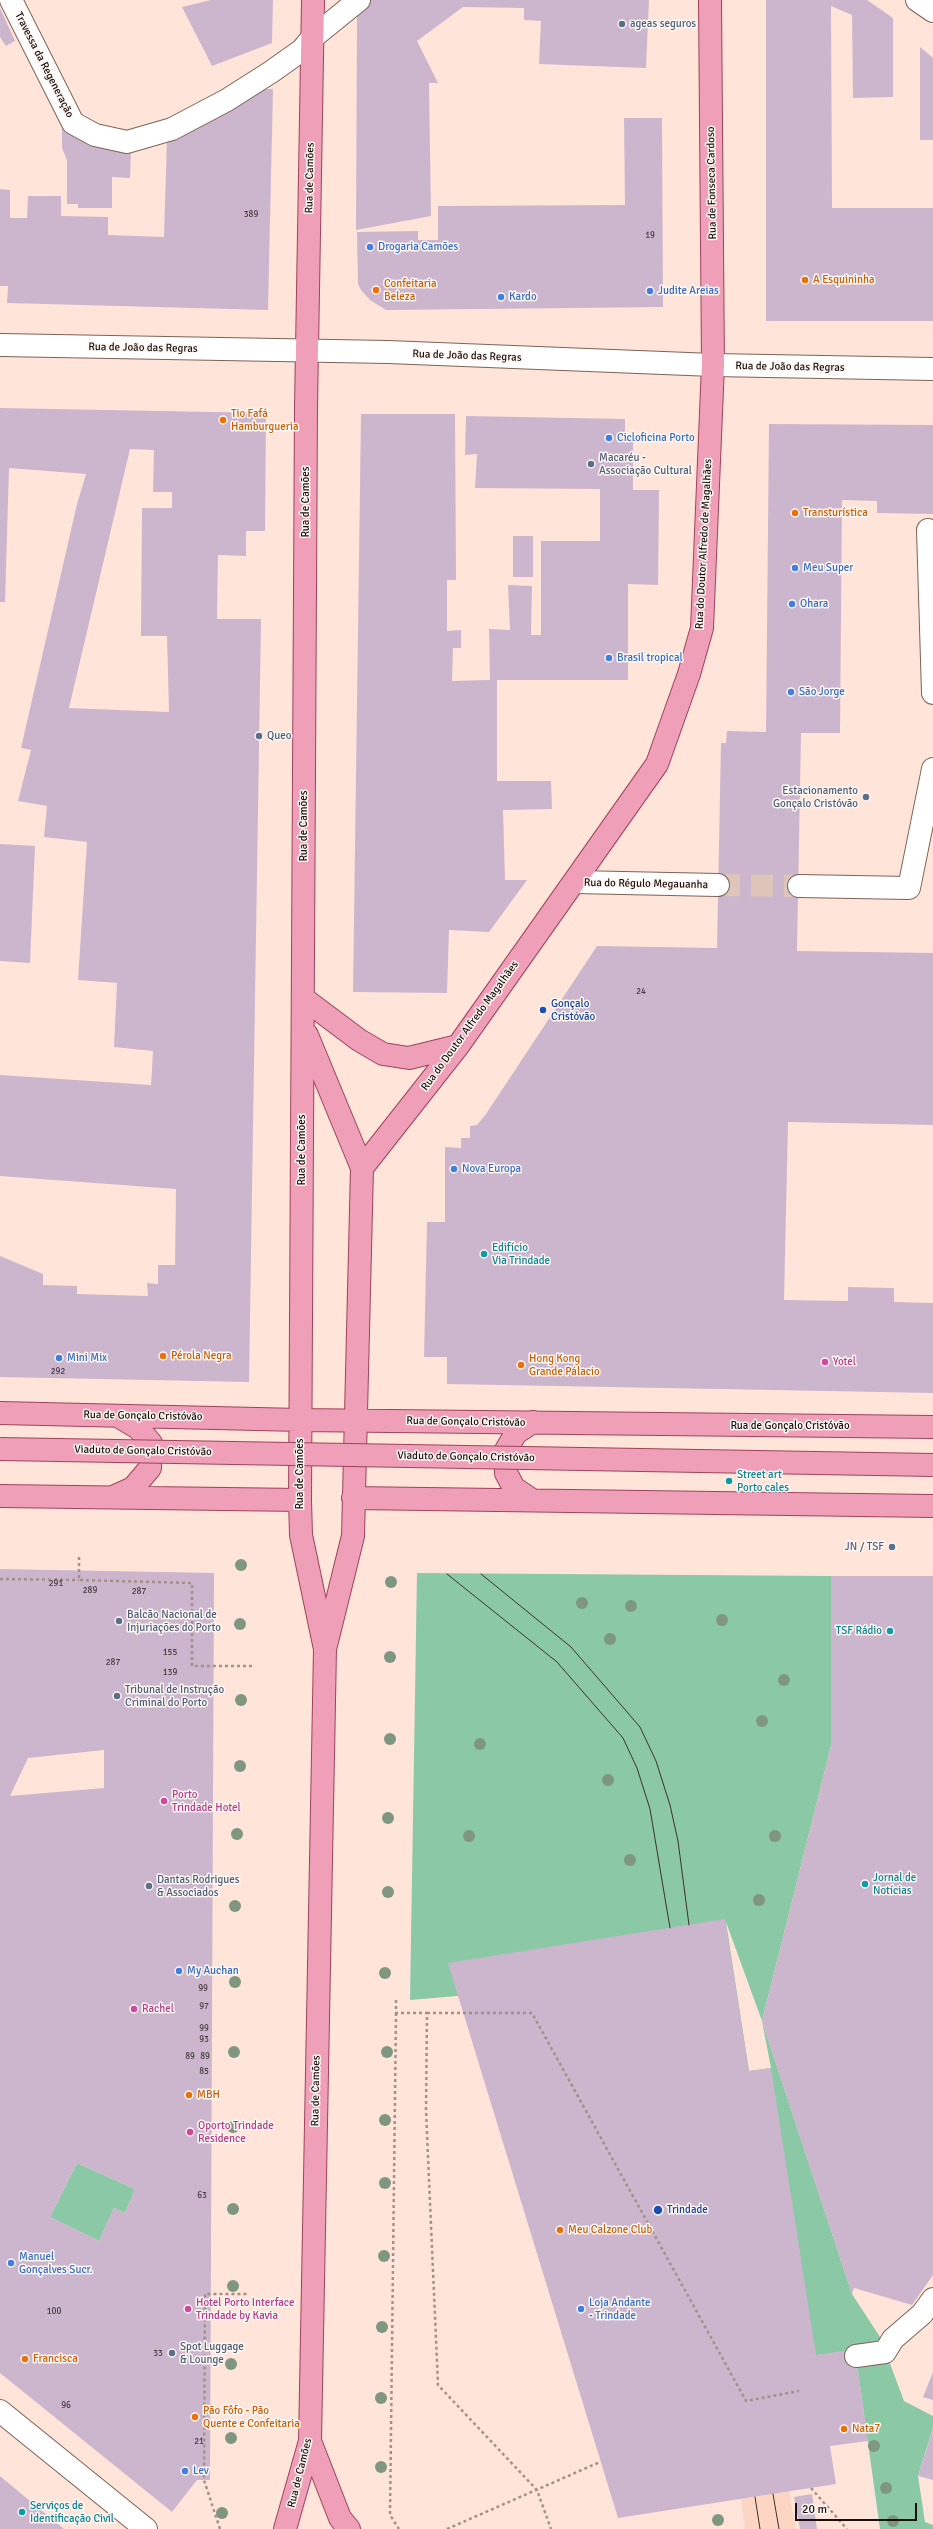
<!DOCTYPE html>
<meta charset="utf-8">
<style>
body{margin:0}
#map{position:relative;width:933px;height:2529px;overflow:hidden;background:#ffe5d9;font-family:Signika,sans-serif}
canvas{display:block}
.scale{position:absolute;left:795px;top:2503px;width:122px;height:18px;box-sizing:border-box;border:2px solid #1b100b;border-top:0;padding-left:5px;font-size:12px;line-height:14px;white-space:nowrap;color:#1b100b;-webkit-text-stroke:3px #fef7f4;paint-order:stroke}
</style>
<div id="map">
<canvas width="933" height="2529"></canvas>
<div class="scale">20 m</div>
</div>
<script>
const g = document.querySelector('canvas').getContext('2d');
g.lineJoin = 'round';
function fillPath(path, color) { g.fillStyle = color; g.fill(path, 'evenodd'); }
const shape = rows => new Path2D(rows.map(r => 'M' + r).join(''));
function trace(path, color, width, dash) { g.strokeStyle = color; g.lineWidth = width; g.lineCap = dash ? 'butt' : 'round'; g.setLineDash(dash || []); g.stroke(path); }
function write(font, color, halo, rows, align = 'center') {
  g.font = font + ' Signika,sans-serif'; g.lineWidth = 3; g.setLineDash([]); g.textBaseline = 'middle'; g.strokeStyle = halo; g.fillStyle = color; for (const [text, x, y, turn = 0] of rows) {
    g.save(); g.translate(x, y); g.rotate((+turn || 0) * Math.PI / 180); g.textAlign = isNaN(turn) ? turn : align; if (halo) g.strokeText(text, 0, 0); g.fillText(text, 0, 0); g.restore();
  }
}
fillPath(shape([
 [789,2491,796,2529,745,2529,741,2499]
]), '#fdd6c3');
fillPath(shape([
 [417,1573,831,1576,831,1746,762,2021,852,2294,880,2337,904,2401,933,2416,933,2428,918,2476,925,2522,933,2525,933,2529,880,2529,855,2350,739,2366,561,1996,457,1996,410,2000],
 [726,1922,762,2021,771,2068,749,2071],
 [77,2163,135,2189,125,2213,114,2208,99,2241,50,2217]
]), '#8bc8a6');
fillPath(shape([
 [211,0,273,0,272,43,212,66,182,7],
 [370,0,649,0,646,68,539,64,541,21,524,20,524,8,463,7,417,41,438,83,429,83,431,216,356,230,357,13],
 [766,0,867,0,893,18,893,97,853,98,852,15,831,6,832,208,933,208,933,321,766,321],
 [0,8,15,41,6,46,0,37],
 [920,47,933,58,933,140,920,140],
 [254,89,273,89,268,310,7,303,8,286,0,286,0,189,10,190,10,218,27,218,28,196,61,196,61,216,108,217,108,235,164,237,167,137],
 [624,118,662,118,663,307,386,310,370,300,361,290,358,284,357,232,418,231,418,240,438,240,438,206,625,205],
 [62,126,131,146,130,178,112,177,112,208,78,208,78,204,67,204,67,160,62,148],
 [0,408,266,413,265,531,246,531,246,556,218,555,217,619,261,619,249,1382,0,1377,0,1256,43,1274,43,1285,77,1286,77,1294,148,1296,147,1283,158,1284,158,1265,175,1265,176,1189,0,1176,0,1075,151,1085,153,1051,114,1047,117,983,78,980,87,842,44,837,47,806,18,801,31,750,21,748,77,504,86,474,9,468,5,602,0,602],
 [130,449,154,450,153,492,172,492,172,508,142,508,141,636,167,636,169,712,69,708],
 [361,414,455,414,456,580,447,580,447,631,461,630,461,648,453,648,452,681,490,680,489,629,510,630,508,585,532,586,531,635,541,635,541,541,600,541,600,489,475,488,477,454,465,455,466,416,625,419,625,440,633,440,633,490,659,490,658,585,628,584,628,680,497,680,497,781,551,781,552,809,503,810,505,880,527,880,489,932,449,930,447,993,353,992],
 [769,424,933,425,933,514,877,513,877,501,842,500,840,733,801,733,797,951,933,953,933,1125,788,1122,784,1300,848,1301,848,1287,894,1288,894,1302,933,1303,933,1393,447,1384,447,1357,424,1357,427,1222,445,1222,445,1147,461,1148,461,1138,470,1138,470,1126,477,1125,486,1114,597,946,717,948,721,743,726,743,727,731,766,732],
 [513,536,533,536,533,577,513,577],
 [0,844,35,846,30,963,0,961],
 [0,1569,214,1573,210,2480,197,2480,172,2512,0,2373],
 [104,1750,104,1788,10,1796,28,1758],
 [77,2163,135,2189,125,2213,114,2208,99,2241,50,2217],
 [831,1576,933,1576,933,2275,912,2305,854,2288,852,2294,762,2021,831,1746],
 [725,1919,749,2071,771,2068,816,2355,855,2349,868,2441,830,2446,836,2484,618,2518,448,1963],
 [933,2372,933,2400,923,2397],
 [933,2429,933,2480,918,2476],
 [0,2476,24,2496,64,2529,0,2529],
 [812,2494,817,2529,800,2529,794,2497]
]), '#ccb6ce');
trace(shape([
 [718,885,799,886]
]), '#ddc5ba', 22, [22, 11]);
const minor = shape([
 [11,0,73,123,95,135,127,142,172,129,227,100,271,72,302,50,312,38,359,0],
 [917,0,933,11],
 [0,345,388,352,713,365,933,369],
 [928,530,933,693],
 [575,882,718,885],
 [799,886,909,888,933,769],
 [856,2356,885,2352,893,2339,922,2314,933,2299],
 [0,2411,146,2529]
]);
const major = shape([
 [313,0,306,407,300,1500,301,1535,325,1649],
 [303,998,359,1040,383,1054,409,1058,458,1046],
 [362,1168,458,1046,657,764,689,674,702,628,713,365,710,0],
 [0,1413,300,1420,933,1427],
 [0,1496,300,1500],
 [113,1497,133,1488,150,1468,151,1443,138,1428,118,1416],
 [353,1498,933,1506],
 [532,1500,514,1488,506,1473,506,1450,516,1433,533,1422],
 [310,2441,340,2518,349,2529],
 [285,2529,310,2441,325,1649,353,1536,362,1168,307,1035]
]);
trace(minor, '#7d6255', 24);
trace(major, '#9e435c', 24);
trace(shape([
 [79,1557,79,1580,192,1583,192,1666,252,1666],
 [0,1579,79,1580],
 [396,2000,396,2013,427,2013,426,2110,438,2385,537,2490,551,2529],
 [396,2013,390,2515,399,2529],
 [427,2013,532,2013,746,2401,799,2391],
 [811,2488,847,2529],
 [220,2529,204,2480,205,2294,247,2294],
 [447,2529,600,2462]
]), '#a49087', 2.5, [3, 3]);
trace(minor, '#fff', 22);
trace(major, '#ef9fb8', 22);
trace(shape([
 [447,1574,557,1662,623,1738,637,1768,650,1809,670,1928],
 [481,1574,571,1647,640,1727,656,1761,670,1805,678,1841,689,1925],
 [773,2494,779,2529],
 [755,2497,760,2529]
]), '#3e312b', 1);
const majorBridge = shape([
 [0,1449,933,1465]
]);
trace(majorBridge, '#9e435c', 24, []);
trace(majorBridge, '#ef9fb8', 22);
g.fillStyle = '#7f9680';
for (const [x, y] of [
 [241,1565],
 [391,1582],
 [582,1603],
 [631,1606],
 [722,1620],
 [240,1624],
 [610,1639],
 [390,1657],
 [784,1680],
 [241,1700],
 [762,1721],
 [390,1739],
 [480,1744],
 [240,1766],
 [608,1780],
 [388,1818],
 [237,1834],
 [469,1836],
 [775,1836],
 [630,1860],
 [388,1892],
 [759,1900],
 [235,1906],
 [385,1973],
 [235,1982],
 [234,2052],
 [387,2052],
 [385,2120],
 [233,2127],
 [385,2183],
 [233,2209],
 [384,2256],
 [233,2286],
 [382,2327],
 [231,2364],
 [381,2398],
 [231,2438],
 [874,2446],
 [381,2467],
 [886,2488],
 [222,2513],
 [718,2520],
 [893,2521]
]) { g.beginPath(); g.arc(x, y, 6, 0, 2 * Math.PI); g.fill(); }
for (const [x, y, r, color] of [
 [622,24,4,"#5c6f8a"],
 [370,247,4,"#3f7fe0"],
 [805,280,4,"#e8710a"],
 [376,290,4,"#e8710a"],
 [650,291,4,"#3f7fe0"],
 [501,297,4,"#3f7fe0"],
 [223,420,4,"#e8710a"],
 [609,438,4,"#3f7fe0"],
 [591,464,4,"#5c6f8a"],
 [795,513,4,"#e8710a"],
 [795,568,4,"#3f7fe0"],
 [792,604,4,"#3f7fe0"],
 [609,658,4,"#3f7fe0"],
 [791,692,4,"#3f7fe0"],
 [259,736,4,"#5c6f8a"],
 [866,797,4,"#5c6f8a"],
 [543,1010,4,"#1a4fb4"],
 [454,1169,4,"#3f7fe0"],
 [484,1254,4,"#0f9aa8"],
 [163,1356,4,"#e8710a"],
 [59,1358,4,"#3f7fe0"],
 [825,1362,4,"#d1479c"],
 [521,1365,4,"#e8710a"],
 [729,1481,4,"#0f9aa8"],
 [892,1547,4,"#5c6f8a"],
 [119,1621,4,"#5c6f8a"],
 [890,1631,4,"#0f9aa8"],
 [117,1696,4,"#5c6f8a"],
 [164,1801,4,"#d1479c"],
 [865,1884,4,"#0f9aa8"],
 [149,1886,4,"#5c6f8a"],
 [179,1971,4,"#3f7fe0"],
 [134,2009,4,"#d1479c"],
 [189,2095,4,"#e8710a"],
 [190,2132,4,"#d1479c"],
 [658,2210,5,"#1a4fb4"],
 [560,2230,4,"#e8710a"],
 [11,2263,4,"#3f7fe0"],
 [188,2309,4,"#d1479c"],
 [581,2309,4,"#3f7fe0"],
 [172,2353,4,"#5c6f8a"],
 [25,2359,4,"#e8710a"],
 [195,2417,4,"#e8710a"],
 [844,2429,4,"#e8710a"],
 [185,2471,4,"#3f7fe0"],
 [22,2512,4,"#0f9aa8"]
]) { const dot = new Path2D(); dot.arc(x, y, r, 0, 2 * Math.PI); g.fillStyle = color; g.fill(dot); trace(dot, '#fef7f4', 1.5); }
write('9px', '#473a3c', null, [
 ["389",251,215],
 ["19",650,236],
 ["24",641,992],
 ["292",58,1372],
 ["291",56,1584],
 ["289",90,1591],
 ["287",139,1592],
 ["155",170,1653],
 ["287",113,1663],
 ["139",170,1673],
 ["99",203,1989],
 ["97",204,2007],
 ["99",204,2029],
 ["93",204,2040],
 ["89",190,2057],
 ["89",205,2057],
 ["85",204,2072],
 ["63",202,2196],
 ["100",54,2312],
 ["33",158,2354],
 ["96",66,2406],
 ["21",199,2442]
]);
write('11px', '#4e5e75', '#fef7f4', [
 ["ageas seguros",630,24],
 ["Macaréu -",599,458],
 ["Associação Cultural",599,471],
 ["Queo",267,736],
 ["Estacionamento",858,791,"right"],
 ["Gonçalo Cristóvão",858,804,"right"],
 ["JN / TSF",884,1547,"right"],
 ["Balcão Nacional de",127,1615],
 ["Injuriações do Porto",127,1628],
 ["Tribunal de Instrução",125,1690],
 ["Criminal do Porto",125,1703],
 ["Dantas Rodrigues",157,1880],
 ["& Associados",157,1893],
 ["Spot Luggage",180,2347],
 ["& Lounge",180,2360]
], 'left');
write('11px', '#1b100b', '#fef7f4', [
 ["Travessa da Regeneração",44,65,63],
 ["Rua de Camões",310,178,-89],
 ["Rua de Fonseca Cardoso",712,183,-91],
 ["Rua de João das Regras",143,348,1],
 ["Rua de João das Regras",467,356,2],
 ["Rua de João das Regras",790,367,1],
 ["Rua de Camões",306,502,-90],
 ["Rua do Doutor Alfredo de Magalhães",704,544,-87],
 ["Rua de Camões",304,826,-90],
 ["Rua do Régulo Megauanha",646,884,1],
 ["Rua do Doutor Alfredo Magalhães",470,1026,-54],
 ["Rua de Camões",302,1150,-90],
 ["Rua de Gonçalo Cristóvão",143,1416,1],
 ["Rua de Gonçalo Cristóvão",466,1422,1],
 ["Rua de Gonçalo Cristóvão",790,1426],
 ["Viaduto de Gonçalo Cristóvão",143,1451,1],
 ["Viaduto de Gonçalo Cristóvão",466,1457,1],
 ["Rua de Camões",300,1474,-90],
 ["Rua de Camões",316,2091,-89],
 ["Rua de Camões",300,2473,-76]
]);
write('11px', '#366cbe', '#fef7f4', [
 ["Drogaria Camões",378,247],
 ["Judite Areias",658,291],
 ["Kardo",509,297],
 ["Cicloficina Porto",617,438],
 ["Meu Super",803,568],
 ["Ohara",800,604],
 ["Brasil tropical",617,658],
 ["São Jorge",799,692],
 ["Nova Europa",462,1169],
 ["Mini Mix",67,1358],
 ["My Auchan",187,1971],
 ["Manuel",19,2257],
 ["Gonçalves Sucr.",19,2270],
 ["Loja Andante",589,2303],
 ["- Trindade",589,2316],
 ["Lev",193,2471]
], 'left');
write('11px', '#c56008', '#fef7f4', [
 ["A Esquininha",813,280],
 ["Confeitaria",384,284],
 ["Beleza",384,297],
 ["Tio Fafá",231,414],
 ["Hamburgueria",231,427],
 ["Transturística",803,513],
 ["Pérola Negra",171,1356],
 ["Hong Kong",529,1359],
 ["Grande Pálacio",529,1372],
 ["MBH",197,2095],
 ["Meu Calzone Club",568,2230],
 ["Francisca",33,2359],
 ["Pão Fôfo - Pão",203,2411],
 ["Quente e Confeitaria",203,2424],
 ["Nata7",852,2429]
], 'left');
write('11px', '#164399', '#fef7f4', [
 ["Gonçalo",551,1004],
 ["Cristóvão",551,1017],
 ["Trindade",667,2210]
], 'left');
write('11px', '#0d838f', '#fef7f4', [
 ["Edifício",492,1248],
 ["Via Trindade",492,1261],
 ["Street art",737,1475],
 ["Porto cales",737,1488],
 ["TSF Rádio",882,1631,"right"],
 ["Jornal de",873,1878],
 ["Notícias",873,1891],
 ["Serviços de",30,2506],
 ["Identificação Civil",30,2519]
], 'left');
write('11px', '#b23c85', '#fef7f4', [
 ["Yotel",833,1362],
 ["Porto",172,1795],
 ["Trindade Hotel",172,1808],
 ["Rachel",142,2009],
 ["Oporto Trindade",198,2126],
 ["Residence",198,2139],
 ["Hotel Porto Interface",196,2303],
 ["Trindade by Kavia",196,2316]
], 'left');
</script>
